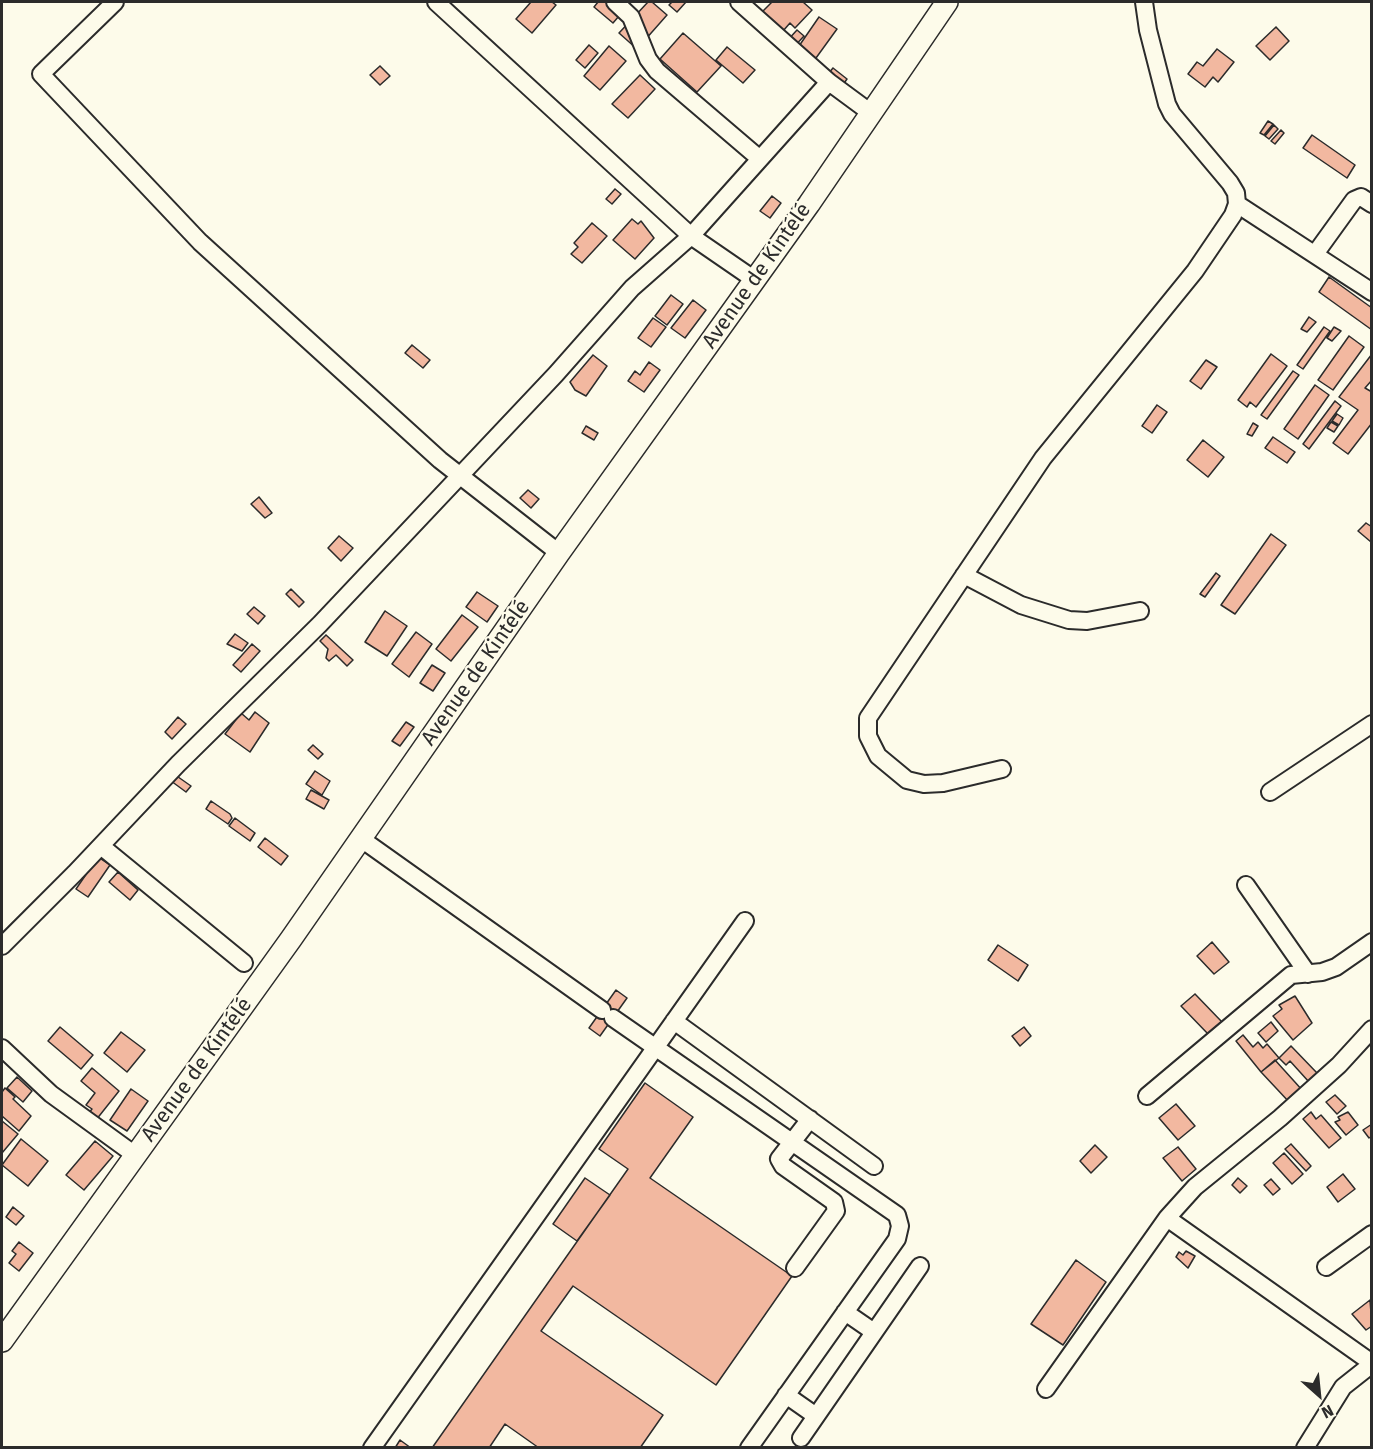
<!DOCTYPE html>
<meta charset="utf-8">
<style>
body{margin:0}
#map{position:relative;width:1373px;height:1449px;overflow:hidden;background:#fdfbea;font-family:"Fira Sans",sans-serif}
canvas{display:block}
.frame{position:absolute;inset:0;border:3px solid #2b2b2b;pointer-events:none}
.north{position:absolute;left:1289px;top:1365px;width:60px;height:60px;-webkit-text-stroke:4px #fdfbea;paint-order:stroke;rotate:153deg;font-size:16px;font-weight:700;line-height:24px;text-align:center;color:#2b2b2b}
.north::after{content:'';display:block;margin:auto;width:21px;height:27px;background:#2b2b2b;clip-path:polygon(50% 0,100% 100%,50% 72%,0 100%)}
</style>
<div id="map">
<canvas width="1373" height="1449"></canvas>
<div class="frame"></div>
<div class="north">N</div>
</div>
<script>
const g = document.querySelector('canvas').getContext('2d');
g.lineJoin = 'round';
function fillPath(path, color) { g.fillStyle = color; g.fill(path, 'evenodd'); }
const shape = rows => new Path2D(rows.map(r => 'M' + r).join(''));
function trace(path, color, width, dash) { g.strokeStyle = color; g.lineWidth = width; g.lineCap = dash ? 'butt' : 'round'; g.setLineDash(dash || []); g.stroke(path); }
function write(font, color, halo, rows, align = 'center') {
  g.font = font + ' "Fira Sans",sans-serif'; g.lineWidth = 4.5; g.setLineDash([]); g.textBaseline = 'middle'; g.strokeStyle = halo; g.fillStyle = color; for (const [text, x, y, turn = 0] of rows) {
    g.save(); g.translate(x, y); g.rotate((+turn || 0) * Math.PI / 180); g.textAlign = isNaN(turn) ? turn : align; if (halo) g.strokeText(text, 0, 0); g.fillText(text, 0, 0); g.restore();
  }
}
const building = shape([
 [531,2,552,2,556,5,532,33,516,19,531,2],
 [598,2,631,2,613,23,594,7,598,2],
 [648,2,652,2,667,15,637,49,619,33,648,2],
 [672,2,686,2,677,12,669,5,672,2],
 [772,2,803,2,812,10,795,28,790,23,783,31,762,12,772,2],
 [819,17,837,29,816,58,799,46,819,17],
 [1276,27,1289,41,1270,60,1256,46,1276,27],
 [797,30,804,36,793,48,786,42,797,30],
 [683,33,721,66,697,92,660,59,683,33],
 [589,45,598,53,585,68,576,60,589,45],
 [609,46,626,61,600,90,584,76,609,46],
 [727,47,755,70,743,83,716,60,727,47],
 [1217,49,1234,62,1218,82,1213,77,1205,87,1188,74,1197,62,1203,66,1217,49],
 [380,66,390,76,380,85,370,75,380,66],
 [833,68,847,79,842,86,828,74,833,68],
 [640,75,655,89,628,118,612,104,640,75],
 [1268,121,1273,124,1264,135,1260,133,1268,121],
 [1274,125,1278,129,1269,139,1265,136,1274,125],
 [1281,130,1284,133,1275,144,1271,141,1281,130],
 [1312,135,1355,165,1347,178,1303,148,1312,135],
 [615,189,621,194,612,204,606,199,615,189],
 [772,196,781,203,770,218,760,211,772,196],
 [632,219,638,224,641,221,654,238,635,259,613,240,632,219],
 [592,223,607,236,582,263,571,254,578,247,574,243,592,223],
 [1329,277,1372,308,1372,330,1319,292,1329,277],
 [671,295,683,304,667,325,655,316,671,295],
 [693,300,706,310,685,338,671,328,693,300],
 [1309,317,1316,322,1307,332,1301,329,1309,317],
 [653,318,666,327,651,347,638,338,653,318],
 [1324,327,1330,331,1303,369,1297,365,1324,327],
 [1334,327,1341,331,1332,341,1327,338,1334,327],
 [1349,336,1364,347,1333,390,1318,380,1349,336],
 [412,345,430,360,423,368,405,353,412,345],
 [1271,354,1287,366,1256,407,1250,402,1247,407,1238,400,1271,354],
 [1372,354,1372,380,1365,388,1372,392,1372,423,1348,454,1333,443,1358,410,1339,397,1372,354],
 [593,355,607,366,586,396,575,390,570,382,593,355],
 [1206,360,1217,367,1201,389,1190,381,1206,360],
 [649,362,660,370,644,392,628,381,635,371,640,375,649,362],
 [1293,371,1299,375,1267,419,1261,415,1293,371],
 [1315,385,1329,395,1298,439,1284,429,1315,385],
 [1335,401,1341,406,1309,449,1303,444,1335,401],
 [1157,405,1167,412,1152,433,1142,426,1157,405],
 [1337,414,1343,418,1339,425,1332,421,1337,414],
 [1331,422,1338,426,1334,432,1327,428,1331,422],
 [1253,423,1258,426,1252,436,1247,434,1253,423],
 [586,426,598,433,594,440,582,433,586,426],
 [1273,437,1295,452,1287,463,1265,448,1273,437],
 [1203,440,1224,457,1208,477,1187,460,1203,440],
 [528,490,539,499,531,508,520,498,528,490],
 [259,497,272,513,265,518,251,504,259,497],
 [1366,523,1372,527,1371,542,1358,531,1366,523],
 [1271,534,1286,545,1235,614,1221,605,1271,534],
 [339,536,353,548,341,561,328,548,339,536],
 [1216,573,1220,576,1205,597,1200,594,1216,573],
 [291,589,304,602,299,607,286,594,291,589],
 [477,592,498,606,487,622,466,607,477,592],
 [254,607,265,616,258,624,247,614,254,607],
 [385,611,407,626,387,656,365,642,385,611],
 [462,615,478,627,451,661,436,649,462,615],
 [416,632,432,644,409,677,392,664,416,632],
 [235,634,248,643,242,651,227,644,235,634],
 [326,635,353,660,347,666,336,655,329,661,326,658,328,649,320,641,326,635],
 [252,644,260,651,241,672,233,665,252,644],
 [432,665,445,673,433,691,420,683,432,665],
 [255,712,269,723,250,752,225,734,241,713,249,720,255,712],
 [178,717,186,724,172,739,165,732,178,717],
 [406,722,414,727,400,746,392,741,406,722],
 [313,745,323,754,318,759,308,750,313,745],
 [315,771,330,781,322,795,306,784,315,771],
 [171,772,191,786,186,792,167,778,171,772],
 [311,790,329,800,324,809,306,799,311,790],
 [211,801,230,814,232,818,228,824,206,809,211,801],
 [235,818,255,833,250,841,229,826,235,818],
 [265,838,288,856,281,865,258,847,265,838],
 [98,857,110,865,88,897,76,889,98,857],
 [118,872,138,890,130,900,109,882,118,872],
 [1212,942,1229,962,1214,974,1197,956,1212,942],
 [998,945,1028,965,1018,981,988,960,998,945],
 [616,990,627,998,600,1036,589,1028,616,990],
 [1195,994,1222,1022,1209,1035,1181,1006,1195,994],
 [1295,996,1312,1023,1293,1040,1273,1016,1282,1009,1279,1005,1295,996],
 [1271,1022,1278,1031,1266,1042,1258,1033,1271,1022],
 [60,1027,93,1055,81,1069,48,1041,60,1027],
 [1024,1027,1031,1036,1020,1046,1012,1036,1024,1027],
 [121,1032,145,1050,127,1072,104,1053,121,1032],
 [1243,1035,1253,1047,1258,1042,1263,1048,1267,1044,1279,1058,1261,1072,1236,1041,1243,1035],
 [1291,1046,1318,1074,1309,1082,1290,1061,1286,1065,1279,1058,1291,1046],
 [1275,1060,1303,1091,1290,1103,1261,1072,1275,1060],
 [92,1068,119,1091,96,1120,88,1114,92,1109,86,1105,95,1093,81,1081,92,1068],
 [17,1077,32,1091,23,1102,7,1088,17,1077],
 [645,1083,693,1117,650,1178,792,1276,716,1385,573,1286,541,1331,663,1415,640,1448,539,1448,505,1424,489,1448,432,1448,628,1169,599,1149,645,1083],
 [5,1088,15,1097,13,1099,31,1116,19,1131,2,1116,2,1092,5,1088],
 [131,1089,148,1101,127,1131,110,1120,131,1089],
 [1335,1095,1346,1106,1337,1114,1326,1102,1335,1095],
 [1176,1104,1195,1126,1178,1140,1159,1118,1176,1104],
 [1311,1112,1316,1119,1321,1115,1341,1138,1329,1148,1303,1119,1311,1112],
 [1348,1112,1358,1125,1346,1135,1335,1122,1340,1120,1338,1117,1348,1112],
 [2,1121,18,1134,2,1153,2,1121],
 [1372,1124,1372,1136,1369,1138,1363,1130,1372,1124],
 [21,1139,48,1161,28,1186,2,1165,21,1139],
 [95,1141,113,1156,84,1190,66,1175,95,1141],
 [1291,1144,1311,1166,1306,1171,1285,1149,1291,1144],
 [1095,1145,1107,1157,1091,1173,1080,1161,1095,1145],
 [1178,1147,1196,1169,1182,1181,1163,1158,1178,1147],
 [1284,1153,1303,1174,1292,1184,1273,1163,1284,1153],
 [1343,1174,1355,1189,1338,1202,1327,1187,1343,1174],
 [585,1178,610,1195,577,1241,553,1224,585,1178],
 [1238,1178,1247,1186,1240,1193,1232,1185,1238,1178],
 [1271,1179,1280,1189,1273,1195,1264,1185,1271,1179],
 [13,1207,24,1216,16,1225,6,1217,13,1207],
 [19,1242,33,1253,19,1271,9,1263,16,1254,12,1251,19,1242],
 [1186,1251,1195,1256,1188,1268,1176,1257,1179,1252,1183,1255,1186,1251],
 [1076,1260,1106,1282,1063,1345,1031,1324,1076,1260],
 [1370,1300,1372,1326,1366,1330,1352,1314,1370,1300],
 [400,1440,411,1448,395,1448,400,1440]
]);
fillPath(building, '#f2b8a0');
trace(building, '#2b2b2b', 1.5);
const minor = shape([
 [115,2,41,74,200,242,440,460,559,553],
 [436,2,691,236,829,82],
 [615,2,631,17,648,59,657,71,760,159],
 [739,2,829,82,871,113],
 [1237,204,1372,292],
 [1315,254,1354,200,1361,197,1372,204],
 [964,575,1021,605,1069,620,1087,621,1140,611],
 [1002,769,943,783,924,784,907,780,878,756,868,736,868,718,1043,458,1195,271,1233,215,1237,204,1236,193,1230,183,1172,114,1167,104,1148,30,1144,2],
 [1270,792,1372,724],
 [360,838,602,1010],
 [101,846,244,963],
 [1246,885,1308,974],
 [2,946,75,873,178,764,320,624,556,374,632,288,691,236,755,280],
 [613,1018,897,1215,900,1226,897,1239,749,1448],
 [674,1021,874,1166],
 [2,1048,51,1094,135,1155],
 [1147,1096,1291,975,1322,972,1336,967,1372,942],
 [1167,1218,1372,1363],
 [1326,1267,1372,1234],
 [795,1268,836,1211,834,1202,783,1166,779,1159,810,1119],
 [845,1312,874,1332],
 [1046,1389,1167,1218,1195,1187,1280,1118,1339,1065,1372,1029],
 [786,1395,816,1416],
 [801,1438,920,1266],
 [372,1448,745,921],
 [1305,1448,1343,1387,1372,1364]
]);
const major = shape([
 [2,1341,291,939,559,553,809,204,947,2]
]);
trace(minor, '#2b2b2b', 20);
trace(major, '#2b2b2b', 24);
trace(minor, '#fdfbea', 16);
trace(major, '#fdfbea', 21);
write('21px', '#2b2b2b', '#fdfbea', [
 ["Avenue de Kintélé",757,276,-55],
 ["Avenue de Kintélé",476,673,-55],
 ["Avenue de Kintélé",197,1070,-54]
]);
</script>
